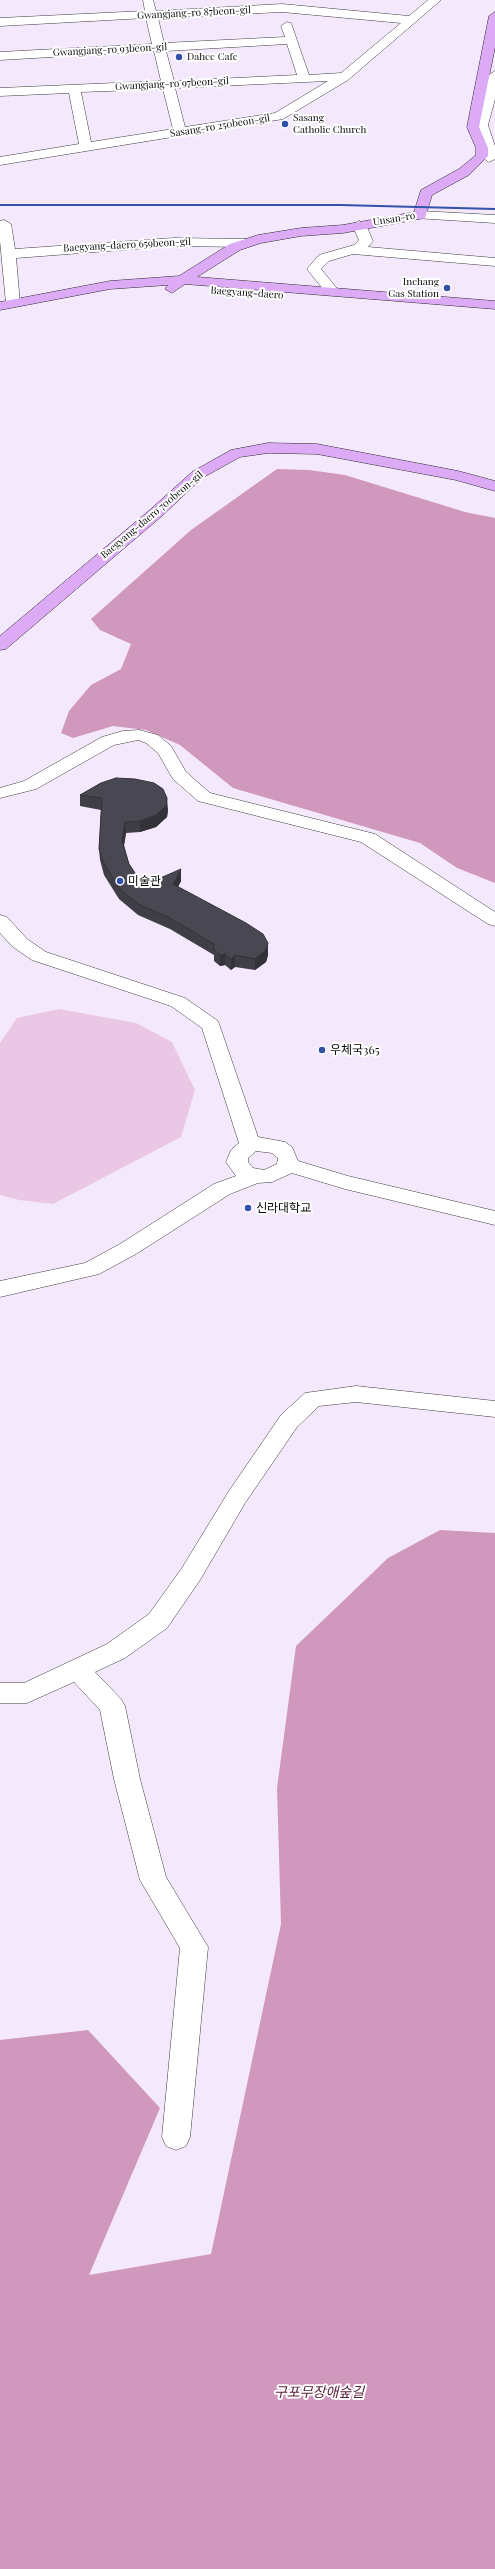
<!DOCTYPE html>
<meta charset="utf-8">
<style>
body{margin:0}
canvas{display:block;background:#f4e8fd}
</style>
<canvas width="495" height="2569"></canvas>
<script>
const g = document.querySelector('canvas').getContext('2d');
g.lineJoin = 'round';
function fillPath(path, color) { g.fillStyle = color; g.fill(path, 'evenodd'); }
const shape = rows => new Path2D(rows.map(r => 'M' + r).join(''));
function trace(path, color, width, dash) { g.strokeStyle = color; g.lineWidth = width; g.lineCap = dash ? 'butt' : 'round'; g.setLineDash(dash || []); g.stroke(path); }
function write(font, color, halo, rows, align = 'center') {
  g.font = font + ' "Playfair Display","Noto Sans KR",serif'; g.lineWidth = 4; g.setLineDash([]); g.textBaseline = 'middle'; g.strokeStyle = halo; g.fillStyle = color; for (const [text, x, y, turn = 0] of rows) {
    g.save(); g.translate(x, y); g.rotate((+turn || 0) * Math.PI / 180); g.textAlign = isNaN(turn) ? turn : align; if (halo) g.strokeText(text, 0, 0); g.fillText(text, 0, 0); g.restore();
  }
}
fillPath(shape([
 [277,469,309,470,345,475,465,512,495,518,495,883,457,868,420,843,233,788,180,745,146,730,113,726,73,738,61,733,69,711,91,685,121,669,131,644,100,630,91,619,191,530],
 [440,1530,495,1533,495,2569,0,2569,0,2040,88,2030,160,2108,89,2275,211,2254,281,1924,277,1788,296,1646,388,1558]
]), '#d198be');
fillPath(shape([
 [59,1009,136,1023,172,1042,195,1090,181,1137,53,1204,19,1200,0,1195,0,1043,17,1018]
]), '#ebc7e6');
const street = shape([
 [143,0,153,0,156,11,282,4,409,16,428,0,441,0,348,80,283,119,0,165,0,157,79,144,69,93,0,96,0,88,161,81,154,51,0,60,0,52,152,44,146,18,0,26,0,18,145,11,143,0],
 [282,12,401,23,341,73,309,75,291,23,287,22,281,26,285,37,164,43,158,18,282,12],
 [287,44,297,75,174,81,166,51,287,44],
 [328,81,275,113,185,127,175,88,328,81],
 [163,89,173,129,91,142,81,92,163,89],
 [495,71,495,99,488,125,495,146,495,159,489,162,483,158,486,151,481,144,476,125,489,75,495,71],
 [420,211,495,215,495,223,415,218,413,215,420,211],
 [4,220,11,224,15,249,174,238,246,239,253,243,246,247,174,246,16,258,20,303,13,307,6,303,0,241,0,221,4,220],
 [359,221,366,225,373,241,368,247,495,258,495,266,353,254,329,261,321,269,339,291,337,294,327,294,307,269,319,255,354,245,359,240,352,225,359,221],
 [139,730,158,735,171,746,186,772,210,793,375,834,495,912,495,926,488,924,361,842,198,801,173,779,158,753,146,743,138,740,114,745,36,789,0,798,0,788,24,781,102,737,123,731,139,730],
 [0,915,7,917,27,939,46,952,185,998,218,1021,258,1137,285,1142,292,1147,298,1161,348,1176,495,1211,495,1225,345,1189,292,1173,272,1182,258,1183,230,1194,136,1254,99,1274,0,1297,0,1281,85,1263,120,1244,214,1184,236,1176,226,1162,231,1150,239,1143,202,1028,171,1006,32,960,13,947,0,933,0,915],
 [256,1151,272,1153,278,1158,277,1164,264,1170,253,1168,248,1162,248,1158,256,1151],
 [356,1386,495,1401,495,1417,356,1402,319,1406,297,1427,245,1503,200,1580,167,1628,125,1658,95,1672,121,1699,125,1706,140,1779,166,1877,208,1947,190,2137,186,2146,176,2150,166,2146,162,2137,180,1948,140,1880,114,1779,100,1710,74,1682,27,1703,0,1703,0,1683,24,1683,107,1644,149,1614,182,1568,229,1491,281,1415,305,1393,356,1386]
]);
const secondary = shape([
 [495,12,495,47,479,127,488,148,488,156,469,175,432,195,425,218,343,233,301,236,261,243,240,250,197,277,495,301,495,309,185,284,172,293,165,289,168,285,110,289,0,310,0,302,110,281,179,276,230,244,258,235,301,228,343,225,414,212,421,190,459,169,476,155,476,148,467,127,489,16,495,12],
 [268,443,317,444,458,471,495,481,495,491,456,480,317,454,268,453,240,457,202,478,163,515,6,649,0,650,0,636,151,509,192,472,231,450,268,443]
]);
trace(street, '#3c3c3c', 1);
trace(secondary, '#2b2b2b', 1);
fillPath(street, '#fff');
fillPath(secondary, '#ddaaf6');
trace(shape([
 [0,205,340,205,495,209]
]), '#3251a9', 2);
fillPath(shape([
 [101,783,168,810,167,817,156,827,140,832,126,833,124,845,129,864,137,876,149,883,181,881,178,887,268,955,266,962,255,970,235,967,231,970,225,965,220,966,214,961,214,955,170,929,138,915,119,899,104,875,100,860,99,849,101,810,80,806,80,795]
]), '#3f3d46');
fillPath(shape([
 [167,798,168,810,167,817,156,827,140,832,140,821],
 [125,822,126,833,123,852,122,841],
 [181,869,181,881,173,896,173,884],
 [268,943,268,955,266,962,255,970,255,959],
 [225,954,225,965,220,966,220,955],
 [235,955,235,967,231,970,231,959]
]), '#333239');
const building = shape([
 [116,778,135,779,154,783,163,789,167,798,166,806,156,815,140,821,125,822,122,841,129,864,137,876,149,883,181,869,173,884,246,923,263,934,268,943,266,950,255,959,235,955,231,959,225,954,220,955,214,949,214,944,170,918,138,904,119,888,104,863,99,849,102,798,80,795,101,783,116,778]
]);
fillPath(building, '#494751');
trace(building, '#333239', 1);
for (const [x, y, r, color] of [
 [179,57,4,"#3251a9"],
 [285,124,4,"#3251a9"],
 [447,288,4,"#3251a9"],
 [120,881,4,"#3251a9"],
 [322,1050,4,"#3251a9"],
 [248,1208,4,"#3251a9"]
]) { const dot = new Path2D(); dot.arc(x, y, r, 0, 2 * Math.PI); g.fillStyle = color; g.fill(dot); trace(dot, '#fff', 1.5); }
write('10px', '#090909', '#fff', [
 ["Gwangjang-ro 87beon-gil",194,13,-3],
 ["Gwangjang-ro 93beon-gil",110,50,-3],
 ["Gwangjang-ro 97beon-gil",172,84,-3],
 ["Sasang-ro 250beon-gil",220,126,-9],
 ["Unsan-ro",394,219,-9],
 ["Baegyang-daero 659beon-gil",127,245,-3],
 ["Baegyang-daero",247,293,4],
 ["Baegyang-daero 700beon-gil",152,515,-40]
]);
write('10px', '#090909', '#fff', [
 ["Dahee Cafe",187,57],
 ["Sasang",293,118],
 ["Catholic Church",293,130],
 ["Inchang",439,282,"right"],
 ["Gas Station",439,294,"right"]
], 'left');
write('12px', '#090909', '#fff', [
 ["미술관",128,881],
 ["우체국365",330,1050],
 ["신라대학교",256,1208]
], 'left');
write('italic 14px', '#592239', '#fff', [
 ["구포무장애숲길",319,2393]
]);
</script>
